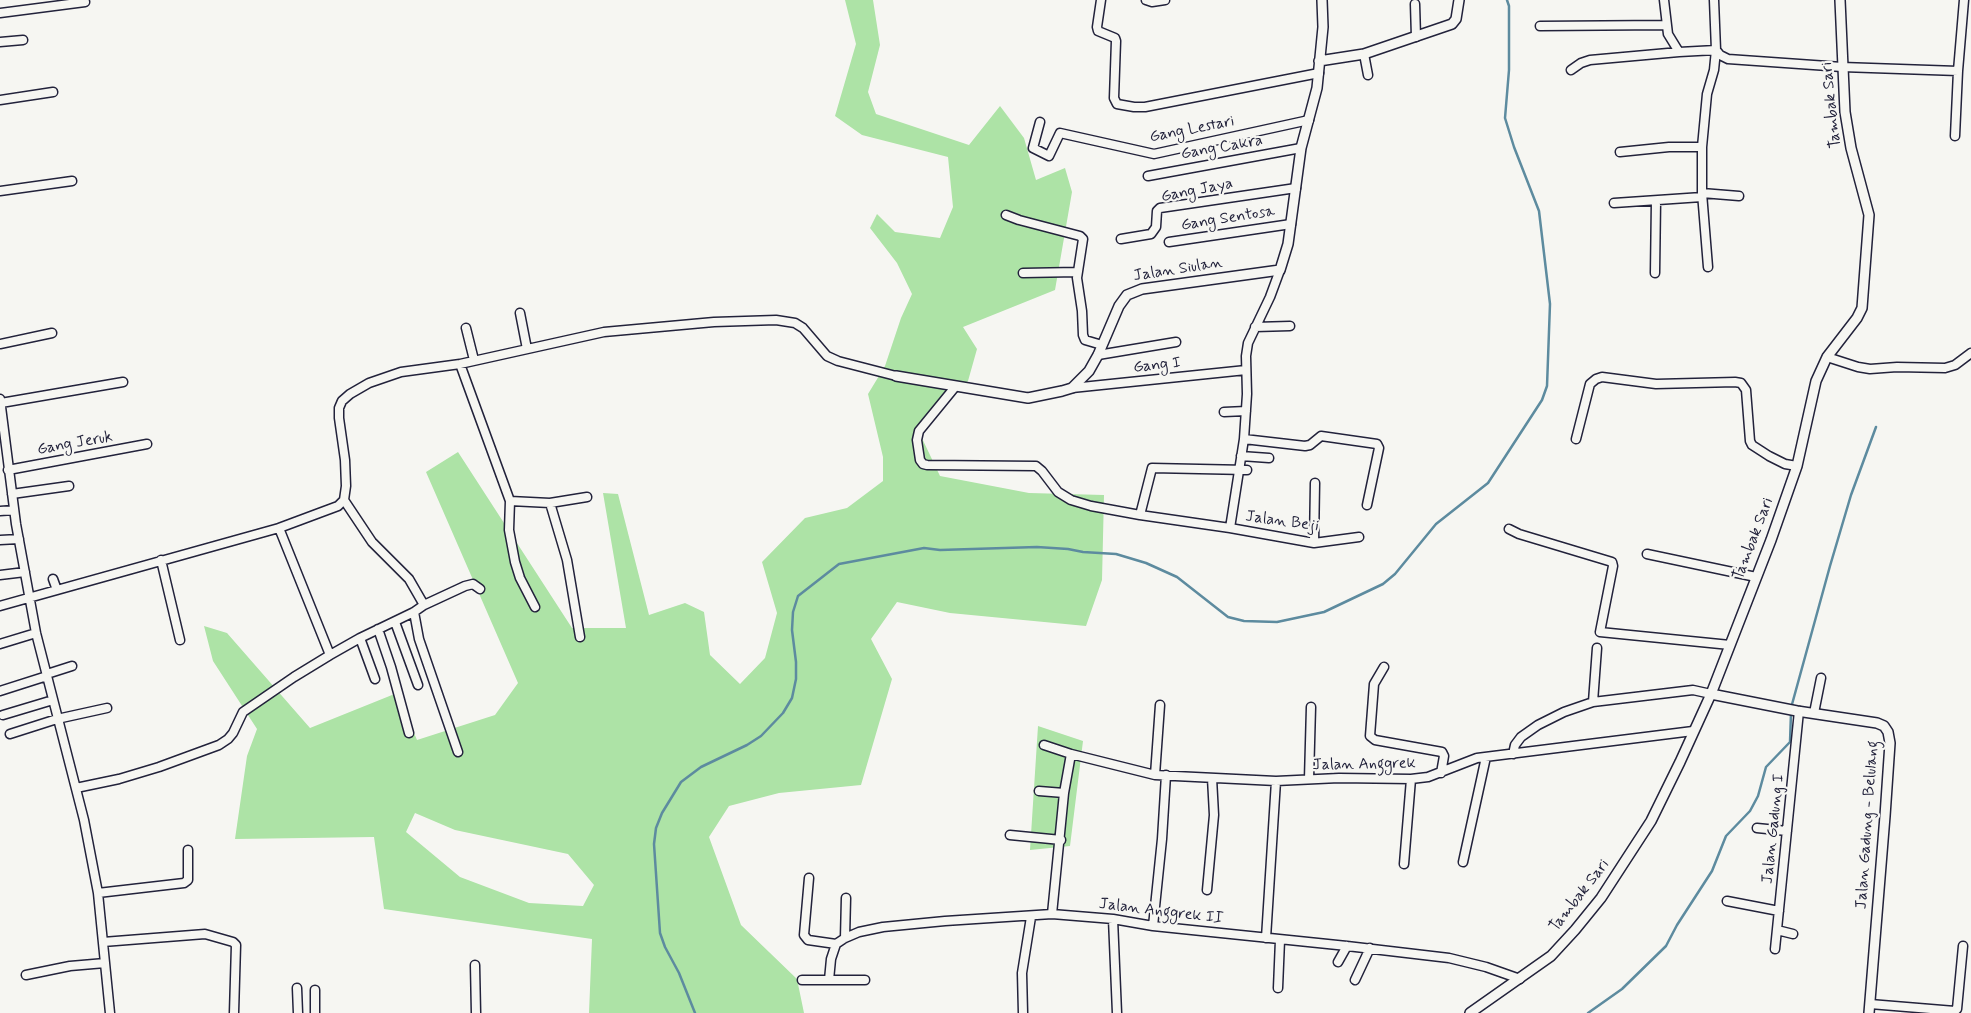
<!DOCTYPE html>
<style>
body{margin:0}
canvas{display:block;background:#f6f6f2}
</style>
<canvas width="1971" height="1013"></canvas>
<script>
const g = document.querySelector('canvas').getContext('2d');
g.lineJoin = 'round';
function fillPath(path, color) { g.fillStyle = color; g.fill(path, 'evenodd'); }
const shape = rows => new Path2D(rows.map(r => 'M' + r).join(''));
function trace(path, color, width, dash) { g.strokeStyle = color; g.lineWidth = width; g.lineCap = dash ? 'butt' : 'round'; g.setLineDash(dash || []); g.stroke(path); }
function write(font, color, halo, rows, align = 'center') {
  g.font = font + ' Mynerve,sans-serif'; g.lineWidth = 4.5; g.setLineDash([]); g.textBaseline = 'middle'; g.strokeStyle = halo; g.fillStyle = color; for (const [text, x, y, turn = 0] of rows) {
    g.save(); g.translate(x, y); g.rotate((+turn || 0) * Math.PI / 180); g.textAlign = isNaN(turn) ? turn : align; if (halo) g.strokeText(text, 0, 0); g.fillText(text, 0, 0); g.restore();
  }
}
fillPath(shape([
 [845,0,873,0,880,45,868,92,876,114,969,145,1000,106,1024,138,1036,180,1065,168,1072,192,1055,290,963,327,977,349,968,381,919,432,940,476,1029,493,1104,495,1102,580,1086,626,950,613,897,602,871,639,892,679,861,785,779,793,729,806,709,837,741,925,797,979,804,1013,589,1013,592,939,384,909,374,837,235,839,247,756,257,729,213,661,204,626,227,633,310,728,397,693,417,740,495,715,518,683,426,472,458,452,572,628,626,628,603,493,618,494,649,615,685,603,704,612,710,655,740,684,765,658,777,613,762,562,805,518,847,508,883,481,883,457,868,394,885,366,901,318,912,294,897,263,870,228,877,214,895,232,940,238,953,207,948,157,862,135,835,116,856,44],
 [415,813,455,830,568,854,594,885,583,906,529,903,460,877,406,832],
 [1038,726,1083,741,1070,846,1030,850]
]), '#ade3a6');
trace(shape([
 [1791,708,1830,566,1851,495,1876,427],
 [695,1013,679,973,665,947,660,933,654,844,656,828,662,813,681,782,701,767,747,745,761,736,783,713,792,698,796,679,796,662,792,630,793,612,798,596,839,564,924,548,940,550,1037,547,1068,549,1083,552,1116,554,1146,563,1177,577,1228,617,1244,621,1277,622,1324,612,1383,584,1395,574,1436,524,1488,483,1542,400,1547,386,1550,304,1539,211,1514,147,1505,118,1509,70,1509,6,1507,0],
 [1588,1013,1622,989,1666,946,1677,925,1712,871,1726,836,1750,811,1758,796,1766,767,1790,742,1791,713]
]), '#5d8b9f', 2.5);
const minor = shape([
 [1101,0,1097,27,1098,31,1115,38,1116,41,1114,98,1117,104,1134,107,1145,107,1319,73],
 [1146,0,1152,2,1165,0],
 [1664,0,1668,34,1679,52,1716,50,1714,0],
 [1415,4,1416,37],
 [0,13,85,2],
 [1540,26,1666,25],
 [0,42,23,40],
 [1364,54,1368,75],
 [1571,70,1581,63,1590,60,1679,52],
 [0,100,53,92],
 [1040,122,1033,148,1049,156,1060,133,1154,154,1309,120],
 [1955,136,1958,71],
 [1620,152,1669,147,1702,147],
 [1148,176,1301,148],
 [0,191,72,181],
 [1702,193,1739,196],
 [1614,203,1702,197],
 [1006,215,1019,220,1080,236,1083,239,1077,278,1082,311,1083,335,1085,340,1102,345],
 [1121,239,1151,234,1156,227,1157,211,1160,208,1296,188],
 [1169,242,1291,224],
 [1708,267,1702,193,1702,147,1707,94,1714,70,1716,50,1720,55,1728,59,1842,67,1958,71,1964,0],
 [1023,273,1077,272],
 [1655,273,1656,201],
 [520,313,527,349],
 [1255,327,1290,326],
 [466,328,474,360],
 [0,344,52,333],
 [1098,355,1176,342],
 [1827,357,1858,367,1870,369,1897,367,1945,368,1955,365,1971,353],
 [460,364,510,501,509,530,515,562,520,578,535,607],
 [955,387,919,431,917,440,920,460,923,464,927,465,1036,466,1042,471,1058,492,1071,500,1091,506,1140,515,1230,528,1244,439,1247,394,1246,356,1248,343,1270,297,1280,270],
 [1072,388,1246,370],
 [0,399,16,524,36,633,84,820,98,893,110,1013],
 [1,403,123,382],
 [1224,412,1246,411],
 [1244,439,1305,446,1310,445,1321,436,1377,444,1379,448,1367,505],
 [1576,439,1590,384,1596,379,1602,377,1656,384,1735,382,1741,383,1746,390,1750,441,1752,445,1769,456,1785,464,1797,466],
 [1241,456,1269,458],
 [8,470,147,444],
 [12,494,69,486],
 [344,500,372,542,409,579,424,605],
 [510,501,550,503,587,497],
 [550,503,567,560,580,637],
 [0,511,14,510],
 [1140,515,1152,468,1247,470],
 [279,528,330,655],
 [1230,528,1314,543,1359,537],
 [1509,529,1519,534,1612,562,1613,566,1600,632,1730,645],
 [0,540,19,539],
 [1314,543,1315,483],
 [1647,554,1756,577],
 [161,560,180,640],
 [0,575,25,572],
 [53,579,57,590],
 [0,606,279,528,338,506,344,500,346,486,345,460,339,418,339,408,342,401,350,394,369,383,401,372,460,364,604,332,714,322,776,320,795,323,803,328,827,356,838,361,896,376],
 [414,612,419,639,458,752],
 [395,622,418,685],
 [378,629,391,667,409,733],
 [360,638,375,679],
 [0,644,36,633],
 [1384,667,1374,684,1370,736,1375,740,1442,752,1444,756,1441,773],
 [47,674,72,666],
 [0,691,47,676],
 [1593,702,1597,648],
 [1814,713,1821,678],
 [3,715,53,700],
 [10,734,57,719,107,708],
 [1044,745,1071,754,1155,775,1276,781,1339,778,1411,779,1428,777,1477,758,1693,731],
 [1513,754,1515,745,1521,737,1538,725,1564,712,1593,702,1693,690,1711,694],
 [1155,775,1160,705],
 [1309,779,1311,707],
 [76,788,119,779,159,767,219,745,228,739,233,733,243,712,294,677,330,655,360,638,414,612,424,605,465,586,473,584,480,589],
 [1039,791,1064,793],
 [1757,828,1787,831],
 [1010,835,1061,840],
 [1463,862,1486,757],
 [1404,864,1411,779],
 [809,878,804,935,808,940,836,944],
 [1207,890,1214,815,1212,778],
 [98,893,184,883,188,880,188,850],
 [1727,901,1779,911],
 [1052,914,1064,793,1071,754],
 [1113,919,1117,1013],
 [1153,926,1162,839,1166,775],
 [1777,930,1793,934],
 [845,938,846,898],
 [1266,938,1276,781],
 [103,942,205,934,233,942,236,945,234,1013],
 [1775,949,1799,711],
 [1338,962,1347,946],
 [475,965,476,1013],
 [26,975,70,966,105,963],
 [802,980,865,980],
 [829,980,831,959,836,944,845,938,859,932,883,927,945,921,1052,914,1113,919,1153,926,1347,946,1449,958,1486,967,1520,979],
 [1355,980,1370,948],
 [297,988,298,1013],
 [1278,988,1280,940],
 [1870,1004,1955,1011,1957,1009,1963,946],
 [315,1013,315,990],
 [1023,1013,1022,973,1031,917]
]);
const tertiary = shape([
 [1319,61,1364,54,1452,24,1456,19,1459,0],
 [896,376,1028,398,1062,391,1072,388,1089,371,1098,355,1119,306,1127,295,1142,289,1280,270,1288,244,1301,148,1317,88,1323,27,1322,0],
 [1711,694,1797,711,1877,723,1884,726,1888,732,1890,743,1885,816,1869,1013],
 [1470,1013,1551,956,1575,930,1601,898,1651,821,1680,762,1711,694,1771,540,1797,466,1816,381,1827,357,1857,318,1862,308,1869,215,1851,148,1845,112,1840,0]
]);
trace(minor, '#22223b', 11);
trace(tertiary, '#22223b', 12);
trace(minor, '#f6f6f2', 8);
trace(tertiary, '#f6f6f2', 9);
write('16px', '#22223b', '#f6f6f2', [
 ["Tambak Sari",1832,105,-96],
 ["Gang Lestari",1192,130,-11],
 ["Gang Cakra",1222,148,-10],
 ["Gang Jaya",1197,191,-11],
 ["Gang Sentosa",1228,219,-9],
 ["Jalan Siulan",1178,270,-9],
 ["Gang I",1157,366,-6],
 ["Gang Jeruk",75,444,-10],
 ["Jalan Beji",1282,522,8],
 ["Tambak Sari",1754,539,-69],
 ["Jalan Anggrek",1364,765,-1],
 ["Jalan Gadung - Belulang",1868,825,-86],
 ["Jalan Gadung I",1774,829,-84],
 ["Tambak Sari",1580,896,-52],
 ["Jalan Anggrek II",1161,912,7]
]);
</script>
